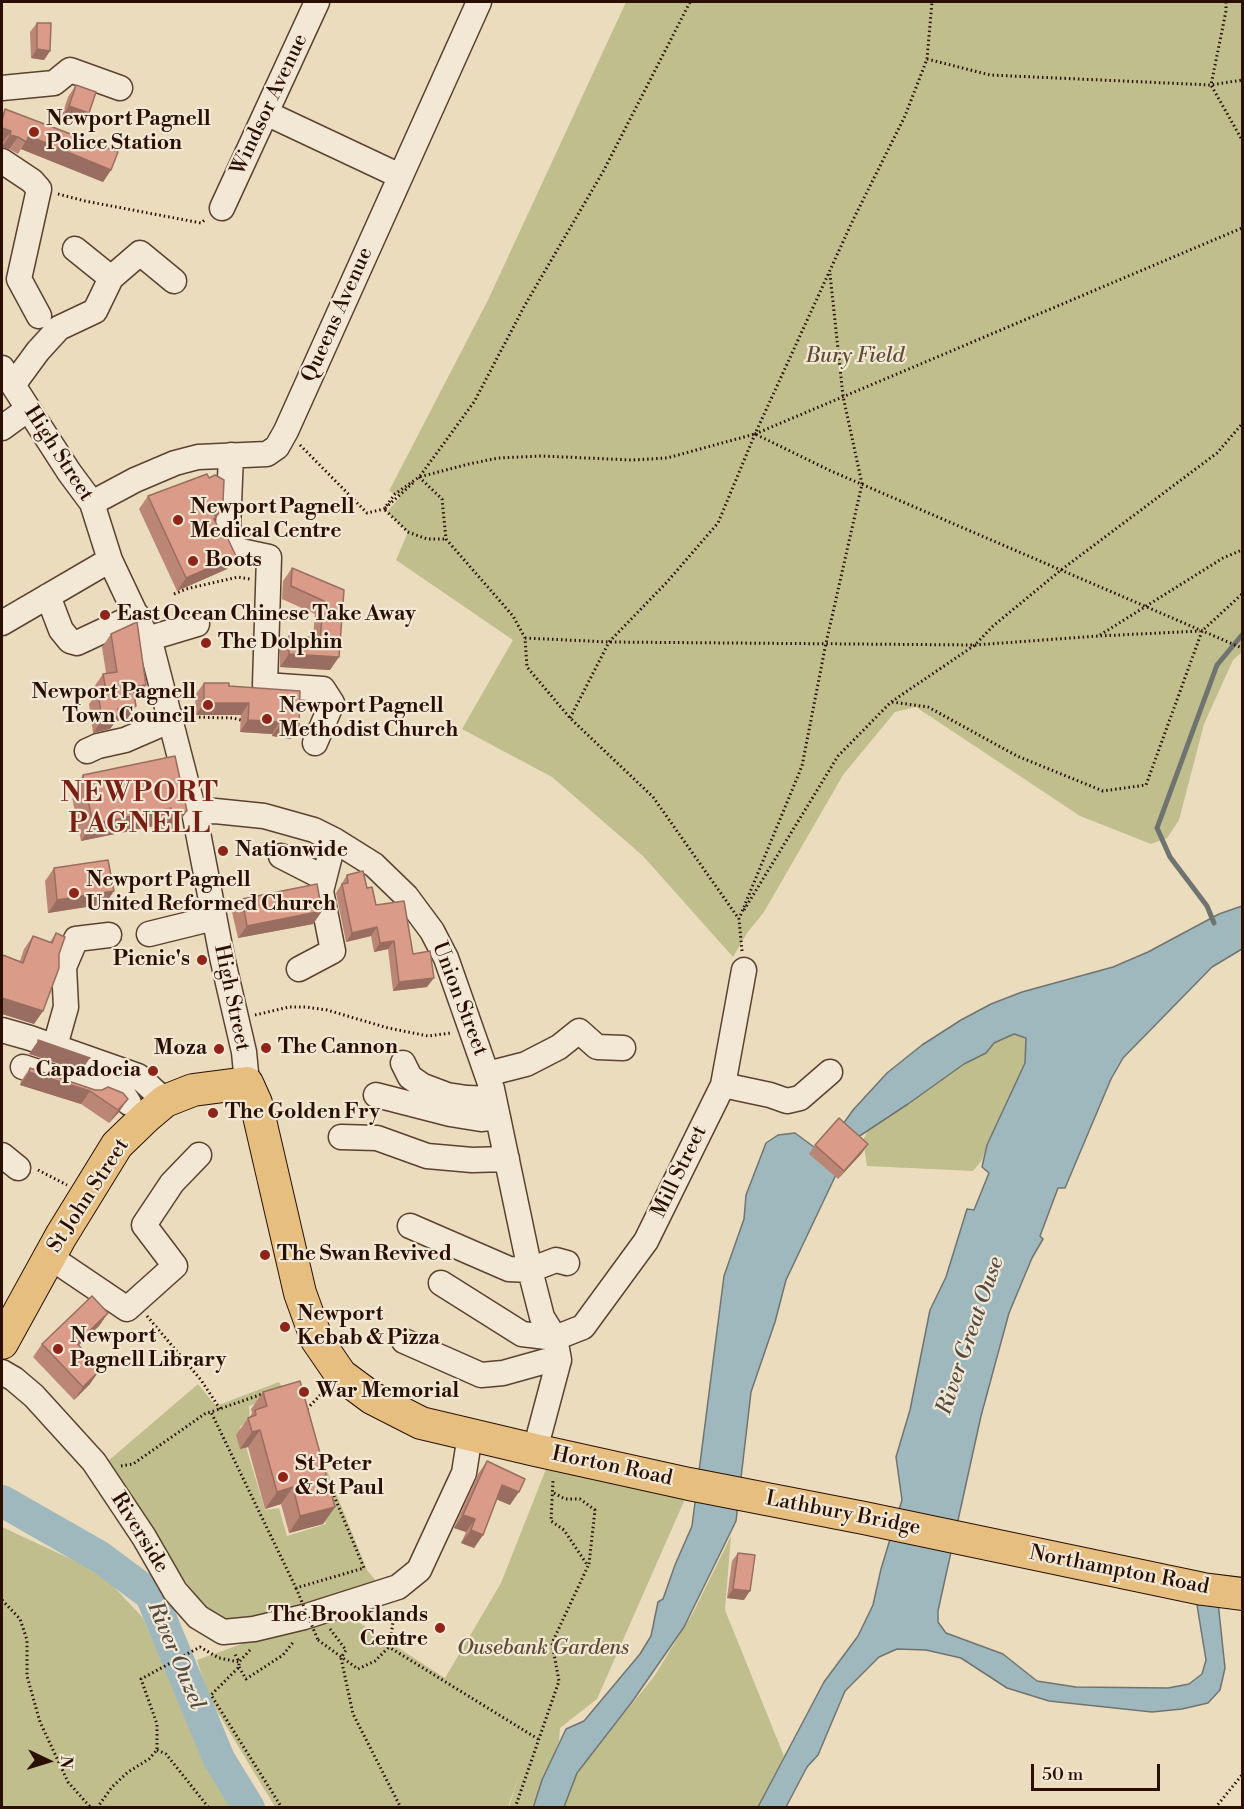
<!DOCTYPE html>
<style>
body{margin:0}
#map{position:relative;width:1244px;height:1809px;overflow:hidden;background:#ebdcbe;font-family:"Libre Bodoni",serif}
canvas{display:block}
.frame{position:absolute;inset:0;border:3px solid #2a0f00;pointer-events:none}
.north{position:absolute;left:18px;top:1731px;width:60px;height:60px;-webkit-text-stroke:4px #f2e8d5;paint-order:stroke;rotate:94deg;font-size:16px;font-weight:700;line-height:24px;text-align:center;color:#2a0f00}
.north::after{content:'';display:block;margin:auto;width:21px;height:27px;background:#2a0f00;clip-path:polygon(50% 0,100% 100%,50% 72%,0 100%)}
.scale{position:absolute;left:1031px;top:1764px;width:129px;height:27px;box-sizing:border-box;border:3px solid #2a0f00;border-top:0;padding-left:8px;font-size:18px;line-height:21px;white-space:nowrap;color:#2a0f00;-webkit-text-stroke:4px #f2e8d5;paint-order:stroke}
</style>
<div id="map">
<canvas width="1244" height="1809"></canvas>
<div class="frame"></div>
<div class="north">N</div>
<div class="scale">50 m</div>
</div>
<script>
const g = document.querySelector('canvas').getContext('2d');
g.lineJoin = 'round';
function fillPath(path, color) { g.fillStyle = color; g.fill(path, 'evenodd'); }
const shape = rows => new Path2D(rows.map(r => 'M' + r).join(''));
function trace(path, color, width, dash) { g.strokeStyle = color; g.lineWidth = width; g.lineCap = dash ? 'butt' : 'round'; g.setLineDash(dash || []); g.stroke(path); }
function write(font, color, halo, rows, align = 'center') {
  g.font = font + ' "Libre Bodoni",serif'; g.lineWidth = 4.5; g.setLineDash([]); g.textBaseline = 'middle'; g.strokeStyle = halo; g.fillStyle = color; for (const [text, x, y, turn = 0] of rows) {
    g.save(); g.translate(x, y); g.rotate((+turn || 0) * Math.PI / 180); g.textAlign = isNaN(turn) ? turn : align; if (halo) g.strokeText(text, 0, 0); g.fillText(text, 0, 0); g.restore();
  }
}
fillPath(shape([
 [626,2,1242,2,1242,652,1233,660,1204,724,1179,820,1167,838,1151,844,1080,816,916,707,895,712,843,775,764,912,747,933,733,957,643,856,552,777,462,729,513,640,396,560,408,532,387,512,400,497,389,491,488,300],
 [1014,1034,1026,1038,1025,1063,987,1145,982,1160,973,1171,867,1166,863,1140,868,1131,964,1064,986,1053,994,1043],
 [279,1382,320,1453,367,1570,381,1587,317,1606,233,1621,211,1614,177,1571,128,1497,108,1461,198,1384,216,1406],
 [268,1399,292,1407,326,1524,287,1536,279,1508,265,1510,240,1427,250,1420,249,1406],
 [548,1464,689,1490,597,1699,560,1728,559,1741,532,1807,509,1807,519,1776,508,1807,275,1807,209,1698,197,1660,331,1612,349,1616,445,1678,501,1583],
 [2,1527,101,1573,143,1618,204,1759,232,1807,2,1807],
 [731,1536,725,1610,784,1756,758,1807,558,1808,577,1773,655,1675,693,1613]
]), '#c0be8c');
const water = shape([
 [1242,906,1242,949,1212,967,1123,1058,1111,1079,1065,1188,1058,1188,1040,1236,1043,1239,1032,1258,1009,1313,997,1357,981,1416,938,1611,938,1622,946,1633,1003,1654,1037,1681,1076,1687,1168,1688,1189,1684,1202,1674,1206,1660,1196,1599,1218,1602,1225,1668,1220,1690,1208,1703,1182,1709,1152,1712,1049,1701,1007,1688,961,1658,926,1650,897,1649,879,1657,845,1691,818,1755,807,1767,786,1807,758,1807,824,1682,858,1636,873,1605,881,1569,902,1500,896,1457,910,1410,930,1310,946,1277,967,1209,974,1210,989,1173,982,1167,987,1145,1025,1063,1026,1038,1014,1034,994,1043,986,1053,964,1064,908,1104,852,1141,786,1280,775,1322,751,1392,736,1521,684,1627,632,1702,577,1773,564,1807,533,1808,542,1780,566,1729,584,1721,640,1654,651,1636,658,1602,663,1599,675,1565,692,1526,724,1276,744,1219,746,1195,766,1143,778,1135,795,1133,818,1150,836,1134,853,1110,887,1073,922,1045,961,1020,991,1004,1022,992,1113,967,1148,952,1219,914,1242,906]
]);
fillPath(water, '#9eb8bd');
trace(water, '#707471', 1.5);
trace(shape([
 [1214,923,1207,906,1170,857,1157,828,1217,665,1242,635]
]), '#707471', 5);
trace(shape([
 [2,1501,100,1557,151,1595,219,1759,249,1808]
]), '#9eb8bd', 32);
const minor = shape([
 [2,88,54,83,70,70,120,88],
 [266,113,400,176],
 [2,161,32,181,39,189,19,279,39,316],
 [222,208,317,2],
 [75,249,111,278],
 [2,368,69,472,92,503,110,560,152,649,194,812,222,957,244,1052,247,1083],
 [13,385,38,351,59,328,95,311,111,278,140,253,174,281],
 [2,428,28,409],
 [231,455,228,528,236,550,269,557,265,685,323,689,332,703,315,743],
 [92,503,135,480,175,463,198,457,267,454,277,447,286,431,479,2],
 [48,596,61,630,70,641,77,643,137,615],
 [2,623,110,560],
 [147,639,197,624],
 [87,751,98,746,125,740,162,724,171,717],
 [194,812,215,811,264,816,314,830,334,840,374,865,406,896,432,931,446,958,492,1089,530,1270,542,1317,555,1338,559,1360,535,1450],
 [281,856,324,878],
 [149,934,214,918],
 [299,969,333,951,321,891,334,840],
 [2,1030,30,1038,138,1076,165,1101],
 [55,1046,66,1007,64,967,76,939,109,935],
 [403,1063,410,1077,423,1086,447,1095,467,1098,494,1099],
 [23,1067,90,1089,96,1083,124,1095,129,1103],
 [487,1074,526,1064,559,1047,579,1031,597,1047,623,1048],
 [723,1085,770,1095,787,1101,800,1098,830,1072],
 [376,1095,450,1114,481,1119,498,1117],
 [341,1137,377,1138,427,1156,472,1160,507,1159],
 [2,1155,18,1168],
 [410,1226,509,1269,530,1270,556,1260,567,1263],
 [50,1257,127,1309,175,1266,144,1225,172,1183,199,1155],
 [441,1283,522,1334,555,1338,583,1327,646,1241,723,1085,744,970],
 [404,1341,481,1375,503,1373,546,1361,559,1360],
 [2,1372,14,1379,34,1396,94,1462,144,1537,175,1591,198,1617,223,1632,254,1629,304,1617,398,1587,419,1570,464,1473,470,1435]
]);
const major = shape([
 [2,1343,61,1236,117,1145,146,1117,165,1101,193,1090,247,1083,256,1103,300,1293,317,1340,341,1375,372,1398,421,1423,535,1450,689,1484,864,1518,1203,1589,1242,1594]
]);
trace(minor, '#5a4230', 27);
trace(major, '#2a0f00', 34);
trace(shape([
 [1226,2,1226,11,1211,85,1242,140],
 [927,59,990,75,1211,85,1242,80],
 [58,194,85,201,201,223,206,219],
 [755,434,1242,228],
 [300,445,367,513,384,509,395,494,419,477,469,464,498,458,541,456,632,460,667,458,755,434,831,471,1242,648],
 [420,476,474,402,525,305,604,170,690,2],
 [419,477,442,499,446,539,513,616,525,638,527,667,570,718,653,797,739,919],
 [413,483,384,509,408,532,427,539,446,539],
 [174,594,186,589,238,577,250,579],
 [1100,635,1223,558,1242,550],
 [525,638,609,642,975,645,1098,636,1200,631],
 [892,702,928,707,1017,756,1103,791,1146,785,1202,631,1242,594],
 [190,717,233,718,241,720],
 [570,718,609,642,667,582,718,523,755,434,853,220,905,116,927,59,932,2],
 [744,910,838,756,891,702,975,645,993,626,1061,570,1217,453,1242,424],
 [742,951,739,919,802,766,826,643,862,484,843,396,830,274],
 [255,1015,289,1007,306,1007,327,1010,388,1028,428,1036,451,1033],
 [38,1170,67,1185],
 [147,1316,201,1380,220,1409],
 [265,1393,211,1412,296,1588,364,1568,327,1479],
 [307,1409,325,1390],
 [121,1466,133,1464,206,1413,211,1412],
 [554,1493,565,1499,580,1499,595,1510,589,1564],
 [2,1600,20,1619,27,1640,27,1676,40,1722,68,1782,91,1808],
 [395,1610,389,1647,538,1739],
 [330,1629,346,1650,341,1658,353,1714,401,1808],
 [318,1640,358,1669,375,1661,389,1647],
 [250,1650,239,1662,239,1667,211,1695,282,1808],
 [239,1667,246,1679,283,1655,294,1641],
 [157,1750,166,1754,209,1808],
 [97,1808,112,1787,128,1772,149,1759,157,1750,157,1724,141,1679,200,1647,219,1658,239,1662,234,1652],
 [515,1808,559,1681,552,1643,588,1566,564,1530,551,1521,553,1480],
 [1215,1808,1242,1775]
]), '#2a0f00', 3, [1.5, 3]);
trace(minor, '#f2e8d5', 24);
trace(major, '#e6be7f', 32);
trace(shape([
 [296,1588,318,1640]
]), '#2a0f00', 3, [1.5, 3]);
fillPath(shape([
 [37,23,50,51,44,60,31,58,30,32],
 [76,85,89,113,80,125,61,118,68,97],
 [5,109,111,170,103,182,21,149,18,154,9,149,2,147,2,115],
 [148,496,220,506,215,520,227,569,177,591,139,509],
 [292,568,344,590,330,670,280,667,280,649,289,636,313,637,315,614,282,599,283,581],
 [111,634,137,698,135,699,136,706,127,719,116,721,110,729,93,733,89,704,96,695,94,687,103,674,106,673,102,647],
 [204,683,229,686,300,691,291,739,272,736,272,734,240,732,241,715,196,715,195,695],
 [83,775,187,811,175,828,161,831,159,825,81,841,71,792],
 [54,868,114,891,105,904,48,913,45,881],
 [347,875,367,888,376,905,413,954,427,987,393,991,388,949,374,952,371,936,346,942,336,893],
 [242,899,322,911,313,924,238,938,232,912],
 [56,933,59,954,43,1011,34,1024,2,1014,2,957,3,955,20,961,24,949,33,936,50,942],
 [30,1068,95,1090,123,1093,119,1112,109,1123,81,1104,20,1085,21,1081],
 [815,1145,862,1153,838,1179,809,1154],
 [108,1313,99,1326,78,1346,90,1384,74,1400,33,1357,42,1344],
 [263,1392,335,1507,323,1524,289,1533,281,1504,265,1509,248,1447,240,1449,236,1435,248,1418,250,1417,252,1413,251,1409],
 [487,1461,510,1505,497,1499,483,1535,474,1548,461,1543,466,1532,454,1528,478,1474],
 [738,1553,744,1600,727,1598,732,1561]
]), '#bb8675');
fillPath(shape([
 [37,49,50,51,44,60,31,58],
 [69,106,89,113,80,125,61,118],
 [2,128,11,131,2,143],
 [10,135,18,137,9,149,2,147],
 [29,136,111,170,103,182,21,149],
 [223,502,215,514,222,510,207,530,205,527,220,505],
 [236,556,227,569,177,591,186,578],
 [289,654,339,657,330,670,280,667],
 [146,685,137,698,124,700,133,687],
 [204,703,249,703,241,715,196,715],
 [136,706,127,719,116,721,110,729,93,733,102,720,118,709],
 [248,720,280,722,272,734,240,732],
 [281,724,299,727,291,739,272,736],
 [171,808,159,825,81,841,93,824],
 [187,811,175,828,161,831,173,814],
 [114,891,105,904,48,913,57,900],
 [322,911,313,924,238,938,247,926],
 [377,927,371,936,346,942,352,933],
 [394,941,388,949,374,952,380,943],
 [434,978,427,987,393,991,399,982],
 [2,998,43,1011,34,1024,2,1014],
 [38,1041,90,1058,81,1071,29,1054],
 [29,1072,90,1091,81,1104,20,1085],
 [128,1099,119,1112,109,1123,118,1110],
 [868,1144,862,1153,838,1179,844,1171],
 [108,1313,99,1326,67,1356,77,1343],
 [99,1371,90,1384,74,1400,83,1387],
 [260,1430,248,1447,240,1449,252,1432],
 [502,1485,519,1492,510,1505,493,1498],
 [293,1487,281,1504,265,1509,277,1492],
 [335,1507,323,1524,289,1533,300,1516],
 [463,1515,475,1519,466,1532,454,1528],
 [471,1530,483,1535,474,1548,461,1543],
 [733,1589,750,1591,744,1600,727,1598]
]), '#996d5f');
const building = shape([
 [37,23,51,23,50,51,37,49,37,23],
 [76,85,96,92,89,113,69,106,76,85],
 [5,109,118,152,111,170,29,136,26,142,18,137,10,135,11,131,2,128,2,121,5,109],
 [207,474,209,478,215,475,224,480,223,502,220,505,222,510,214,514,216,517,214,519,223,538,227,537,236,556,186,578,148,496,207,474],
 [292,568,344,590,339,657,289,654,289,636,320,638,324,601,291,586,292,568],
 [137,622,146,685,133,687,136,706,118,709,119,716,102,720,98,692,106,690,103,674,117,672,111,634,137,622],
 [204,683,229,683,229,686,300,691,299,727,281,724,280,722,248,720,249,703,204,703,204,683],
 [175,756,187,811,173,814,171,808,93,824,83,775,175,756],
 [108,860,114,891,57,900,54,868,108,860],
 [363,871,367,888,372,887,376,905,404,901,413,954,430,951,434,978,399,982,394,941,380,943,377,927,352,933,342,884,348,883,347,875,363,871],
 [317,884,322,911,247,926,242,899,317,884],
 [56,933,65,937,59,954,59,968,43,1011,2,998,2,959,3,955,23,963,33,936,52,943,56,933],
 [38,1040,90,1058,38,1041,38,1040],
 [30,1068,95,1090,102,1090,108,1087,123,1093,128,1099,118,1110,90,1091,29,1072,30,1068],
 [839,1118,868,1144,844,1171,815,1145,839,1118],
 [92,1296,108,1313,77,1343,99,1371,83,1387,42,1344,92,1296],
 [300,1381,335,1507,300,1516,293,1487,277,1492,260,1430,252,1432,248,1418,256,1415,255,1410,267,1406,263,1392,300,1381],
 [487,1461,525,1479,519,1492,502,1485,483,1535,471,1530,475,1519,463,1515,487,1461],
 [738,1553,755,1555,750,1591,733,1589,738,1553]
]);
fillPath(building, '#da9c88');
trace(building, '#996d5f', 1.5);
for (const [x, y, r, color] of [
 [34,132,6,"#8f2418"],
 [178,520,6,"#8f2418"],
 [193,561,6,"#8f2418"],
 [105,615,6,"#8f2418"],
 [206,643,6,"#8f2418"],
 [208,705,6,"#8f2418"],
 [267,719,6,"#8f2418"],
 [223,851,6,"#8f2418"],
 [74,893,6,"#8f2418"],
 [202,960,6,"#8f2418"],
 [266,1048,6,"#8f2418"],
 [219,1049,6,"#8f2418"],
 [153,1071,6,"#8f2418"],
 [213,1113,6,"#8f2418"],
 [265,1255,6,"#8f2418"],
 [285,1327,6,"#8f2418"],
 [58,1349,6,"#8f2418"],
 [304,1392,6,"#8f2418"],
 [283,1477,6,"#8f2418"],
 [440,1628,6,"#8f2418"]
]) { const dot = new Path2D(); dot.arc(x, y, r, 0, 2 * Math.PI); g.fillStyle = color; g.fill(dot); trace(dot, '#f2e8d5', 2); }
write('21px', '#2a0f00', '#f2e8d5', [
 ["Windsor Avenue",270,105,-65],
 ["Queens Avenue",338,315,-66],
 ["High Street",58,454,57],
 ["High Street",231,998,78],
 ["Union Street",459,999,69],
 ["Mill Street",680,1172,-64],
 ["St John Street",89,1196,-57],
 ["Horton Road",612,1467,12],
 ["Lathbury Bridge",843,1514,11],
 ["Riverside",139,1533,58],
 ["Northampton Road",1119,1571,11]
]);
write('bold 21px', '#2a0f00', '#f2e8d5', [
 ["Newport Pagnell",46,120],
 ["Police Station",46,144],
 ["Newport Pagnell",190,508],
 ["Medical Centre",190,532],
 ["Boots",205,561],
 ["East Ocean Chinese Take Away",117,615],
 ["The Dolphin",218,643],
 ["Newport Pagnell",196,693,"right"],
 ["Town Council",196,717,"right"],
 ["Newport Pagnell",279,707],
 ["Methodist Church",279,731],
 ["Nationwide",235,851],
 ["Newport Pagnell",86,881],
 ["United Reformed Church",86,905],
 ["Picnic's",190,960,"right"],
 ["The Cannon",278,1048],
 ["Moza",207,1049,"right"],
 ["Capadocia",141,1071,"right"],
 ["The Golden Fry",225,1113],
 ["The Swan Revived",277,1255],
 ["Newport",297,1315],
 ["Kebab & Pizza",297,1339],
 ["Newport",70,1337],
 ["Pagnell Library",70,1361],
 ["War Memorial",316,1392],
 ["St Peter",295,1465],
 ["& St Paul",295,1489],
 ["The Brooklands",428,1616,"right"],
 ["Centre",428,1640,"right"]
], 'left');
write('italic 21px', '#5e4c31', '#f2e8d5', [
 ["Bury Field",855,357],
 ["Ousebank Gardens",543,1649]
]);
write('italic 22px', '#534a42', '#f2e8d5', [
 ["River Great Ouse",971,1336,-71],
 ["River Ouzel",175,1656,67]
]);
g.letterSpacing = '1.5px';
write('bold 27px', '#7a1f14', '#f2e8d5', [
 ["NEWPORT",140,795],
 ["PAGNELL",140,826]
]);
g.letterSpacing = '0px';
</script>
